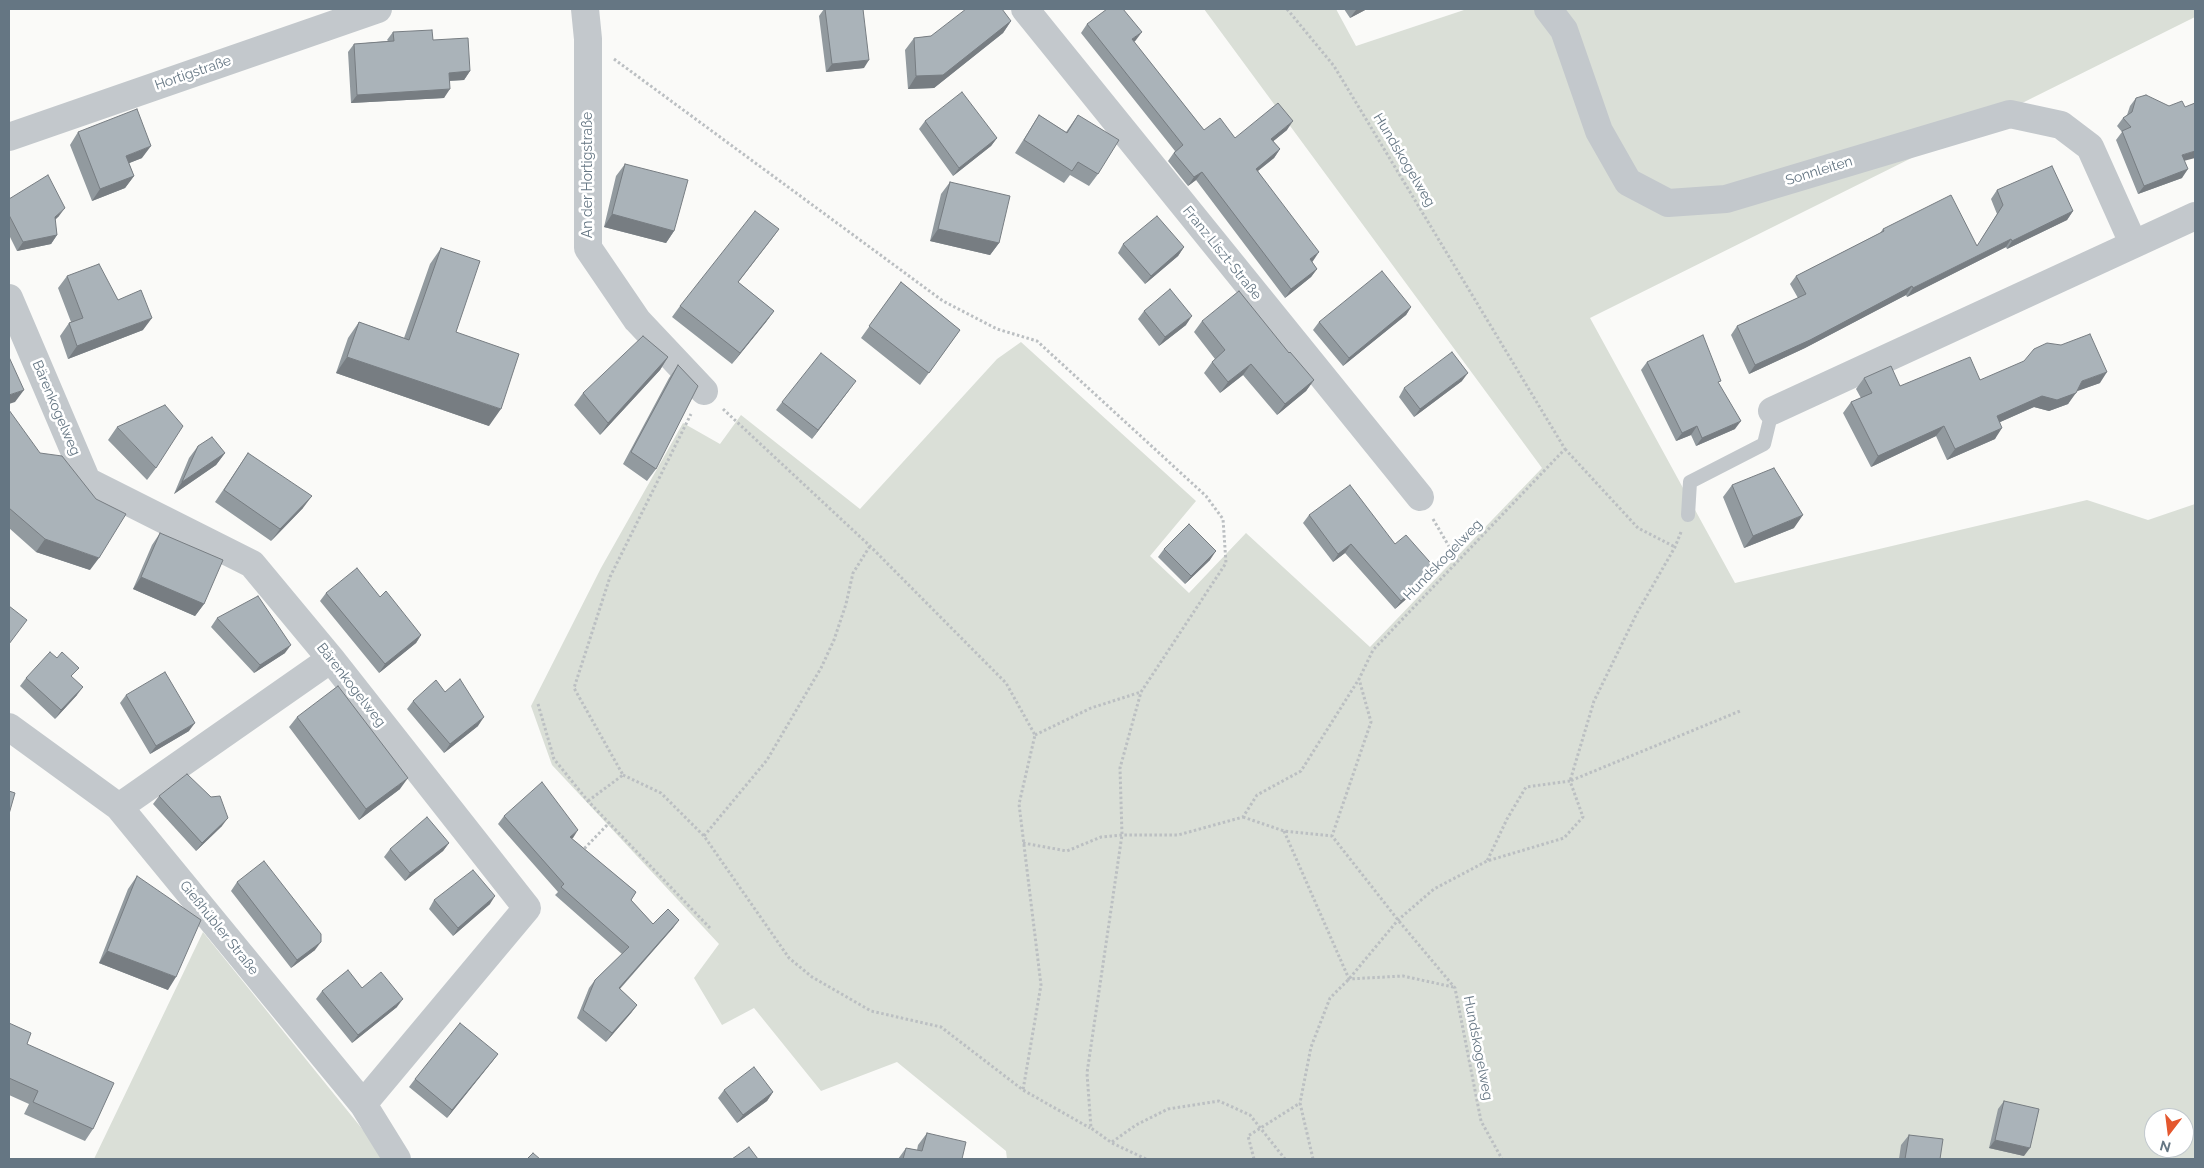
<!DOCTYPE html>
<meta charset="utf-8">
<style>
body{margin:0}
#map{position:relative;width:2204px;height:1168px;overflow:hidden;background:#fafaf8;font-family:Raleway,sans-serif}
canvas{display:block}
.frame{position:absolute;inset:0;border:10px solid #657683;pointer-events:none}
.north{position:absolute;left:2144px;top:1108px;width:50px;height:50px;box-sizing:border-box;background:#fff;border:1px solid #c1c8cd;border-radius:50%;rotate:195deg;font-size:14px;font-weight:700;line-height:20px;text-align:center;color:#657683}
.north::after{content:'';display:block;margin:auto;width:18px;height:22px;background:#e4572e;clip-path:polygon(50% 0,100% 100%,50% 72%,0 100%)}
</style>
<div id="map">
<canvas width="2204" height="1168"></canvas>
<div class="frame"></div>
<div class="north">N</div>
</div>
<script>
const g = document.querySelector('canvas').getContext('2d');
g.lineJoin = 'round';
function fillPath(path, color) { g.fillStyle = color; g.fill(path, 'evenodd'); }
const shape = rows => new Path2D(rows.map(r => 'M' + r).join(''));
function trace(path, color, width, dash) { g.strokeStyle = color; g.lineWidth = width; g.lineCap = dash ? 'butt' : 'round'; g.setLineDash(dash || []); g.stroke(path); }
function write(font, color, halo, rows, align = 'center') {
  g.font = font + ' Raleway,sans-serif'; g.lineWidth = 5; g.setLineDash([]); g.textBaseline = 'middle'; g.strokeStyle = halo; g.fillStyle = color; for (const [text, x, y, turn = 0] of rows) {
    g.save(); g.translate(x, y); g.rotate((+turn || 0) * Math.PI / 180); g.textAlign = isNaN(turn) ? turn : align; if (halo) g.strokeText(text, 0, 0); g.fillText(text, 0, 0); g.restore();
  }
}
fillPath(shape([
 [1204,9,1336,9,1356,46,1467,9,2195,9,2195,17,1590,318,1735,583,2087,500,2148,520,2195,504,2195,1159,1007,1159,1006,1151,897,1062,821,1091,754,1008,722,1025,694,978,719,944,552,765,531,706,601,568,683,423,720,444,741,415,860,509,997,359,1021,342,1196,501,1150,556,1189,593,1246,533,1370,647,1542,468],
 [2154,1118,2184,1118,2184,1148,2154,1148],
 [203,932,376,1146,383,1159,94,1159]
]), '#dadfd7');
trace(shape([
 [1287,9,1334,66,1565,449,1373,650,1359,679,1371,722,1332,836,1398,920,1455,988,1481,1121,1502,1159],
 [614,59,943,301,997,329,1037,341,1206,496,1223,519,1226,563,1141,692,1120,768,1122,835,1087,1073,1091,1128,1112,1143,1146,1159],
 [723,409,870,546,1006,683,1035,735,1019,804,1041,985,1023,1090],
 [1565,449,1638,528,1675,547],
 [1433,519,1457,560],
 [1681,532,1675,547,1637,613,1594,701,1570,781,1740,711],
 [538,704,554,759,588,801,710,928],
 [1035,735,1091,708,1141,692],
 [623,775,661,793,704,836,789,958,812,977,871,1011,941,1027,1023,1090,1090,1128],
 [588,801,623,775,574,688,610,577,691,414],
 [1243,817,1284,831,1332,836],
 [1284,831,1349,979,1403,976,1453,987],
 [704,836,767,760,821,668,834,640,846,604,853,573,870,546],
 [1023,843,1067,851,1101,837,1122,835,1178,835,1243,817,1257,795,1301,771,1359,679],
 [581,852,610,822],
 [1112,1142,1136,1125,1168,1109,1219,1101,1250,1115,1285,1159],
 [1254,1159,1248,1136,1300,1103],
 [1313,1159,1300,1103,1311,1047,1330,998,1349,979,1398,920,1434,889,1487,861,1564,838,1583,817,1570,781,1526,787,1507,819,1487,861]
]), '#bbbfc2', 3, [2.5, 2.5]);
trace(shape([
 [1688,515,1690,482,1764,444,1772,411]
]), '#c3c8cc', 14);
trace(shape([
 [585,9,588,39,588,248,637,320,704,391],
 [1025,9,1420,497],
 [1548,9,1564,30,1599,131,1628,182,1668,203,1726,199,2010,114,2061,125,2090,147,2133,243],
 [9,137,378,9],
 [9,298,87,481,252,564,331,659,527,908,363,1104],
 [1772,411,2195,216],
 [9,727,119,807,363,1104,397,1159],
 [119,807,331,659]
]), '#c3c8cc', 28);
fillPath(shape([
 [824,9,863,9,864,68,826,72,819,16],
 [1344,9,1367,9,1350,18],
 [1011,21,1003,33,934,88,908,89,905,50,914,38,931,36],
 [1087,24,1136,40,1134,42,1204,130,1235,138,1287,130,1273,141,1280,149,1274,158,1258,171,1313,261,1312,262,1317,269,1311,277,1285,298,1196,180,1188,186,1168,161,1175,151,1081,33],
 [393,32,470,71,464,80,450,81,444,98,351,103,348,52,354,44,388,41,387,40],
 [2136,98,2169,106,2184,161,2182,178,2138,194,2116,140,2122,132,2117,126,2123,118,2127,115,2130,106],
 [1039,115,1066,132,1078,115,1098,174,1089,186,1070,175,1064,183,1015,153],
 [925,121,997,138,991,146,953,176,919,129],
 [78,132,142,158,129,163,134,176,125,188,92,201,70,145],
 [625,164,674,231,666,243,604,227,616,176],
 [950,182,999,243,990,255,930,241,941,194],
 [1997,190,2073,211,2067,220,2007,249,2006,247,1907,297,1906,295,1805,348,1749,374,1731,335,1737,326,1798,298,1790,284,1796,276,1880,233,1883,229,1977,246,1997,214,1991,199],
 [9,199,59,216,55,220,57,235,51,244,17,251,9,235],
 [779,229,738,282,774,311,766,322,732,364,672,317,680,306],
 [1123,244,1184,247,1178,256,1145,284,1118,253],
 [441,248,456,332,489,426,336,373,348,338,359,322,404,338,430,264],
 [67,276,118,300,143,330,68,359,60,336,69,323,71,322,58,288],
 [901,282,960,330,920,385,861,338],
 [1411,307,1406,315,1343,366,1313,330,1319,322],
 [1144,311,1186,325,1159,346,1138,319],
 [1202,321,1314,380,1306,391,1277,415,1243,375,1220,393,1204,373,1212,362,1215,359,1194,332],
 [668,357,660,370,600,435,574,405,583,393],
 [1647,362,1719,384,1735,429,1696,446,1691,435,1676,441,1641,370],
 [678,365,656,469,647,481,623,464,669,378],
 [1864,378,1900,386,1980,380,2100,383,2076,391,2068,404,2049,411,2034,407,2000,422,1995,439,1947,460,1936,436,1871,467,1843,413,1851,402,1861,398,1856,389],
 [1462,381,1414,417,1399,397,1404,388],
 [850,389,812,439,776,410,782,402],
 [9,410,90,570,36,552,9,528],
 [117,427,156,468,147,480,108,440],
 [198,446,225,453,216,465,174,494,189,458],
 [248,453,303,508,271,541,215,502],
 [1732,485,1794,528,1744,548,1723,497],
 [1309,515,1395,544,1436,569,1430,578,1395,609,1345,553,1333,562,1303,523],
 [160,533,204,604,195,616,133,589,152,545],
 [1164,549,1210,560,1185,584,1158,557],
 [326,593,380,597,421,635,416,643,379,673,320,601],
 [217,618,285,653,254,673,211,627],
 [72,677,77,695,55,719,20,686,26,678],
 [126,695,189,731,150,754,120,703],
 [413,701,478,726,444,753,407,709],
 [297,717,400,789,359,820,289,727],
 [159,796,222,826,196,851,153,804],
 [504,816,572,839,636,892,631,900,653,924,679,920,673,928,620,989,637,1005,631,1013,606,1042,577,1018,589,988,595,980,622,954,555,895,558,892,498,824],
 [449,843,443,851,405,881,384,857,390,849],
 [137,876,168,990,99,963,128,889],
 [237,882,315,950,291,968,231,891],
 [434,900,490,904,453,936,429,909],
 [362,988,397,1007,352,1043,316,999,322,991],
 [9,1023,27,1044,93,1129,85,1141,24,1114,29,1104,9,1095],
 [498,1054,447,1118,409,1087,415,1079],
 [724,1090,773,1092,767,1101,737,1123,718,1098],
 [2004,1101,2024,1156,1989,1148,1998,1109],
 [927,1133,962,1159,898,1159,906,1148,917,1150,918,1145],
 [1909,1135,1940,1159,1899,1159,1901,1145]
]), '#929a9f');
fillPath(shape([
 [1358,9,1367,9,1350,18,1356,10],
 [1011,21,1003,33,934,88,908,89,916,76],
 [1142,32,1136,40,1126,48,1132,39],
 [869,60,864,68,826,72,832,64],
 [470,71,464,80,443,81,449,73],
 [450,89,444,98,351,103,357,95],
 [1293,121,1287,130,1265,148,1271,139],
 [997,138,991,146,953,176,959,168],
 [151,146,142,158,117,168,126,156],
 [1280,149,1274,158,1250,177,1256,169],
 [2195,151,2195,158,2176,163,2182,155],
 [2188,169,2182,178,2138,194,2144,186],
 [1202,172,1196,180,1188,186,1194,177],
 [134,176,125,188,92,201,100,189],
 [65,208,59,216,49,225,55,217],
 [2073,211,2067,220,2007,249,2012,241],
 [612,214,674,231,666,243,604,227],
 [779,229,771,240,730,293,738,282],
 [938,229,999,243,990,255,930,241],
 [57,235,51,244,17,251,23,242],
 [2011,239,2006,247,1907,297,1913,288],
 [1184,247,1178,256,1145,284,1151,276],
 [1319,252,1313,261,1304,268,1310,259],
 [1317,269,1311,277,1285,298,1291,289],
 [1912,286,1906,295,1805,348,1749,374,1755,365],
 [1411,307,1406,315,1343,366,1349,358],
 [774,311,766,322,732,364,740,353],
 [1192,316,1186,325,1159,346,1165,337],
 [152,318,143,330,68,359,77,346],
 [347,357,501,409,489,426,336,373],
 [668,357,660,370,600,435,608,423],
 [1251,364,1243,375,1220,393,1228,382],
 [2107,372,2100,383,2075,392,2082,381],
 [1468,373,1462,381,1414,417,1420,409],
 [1314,380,1306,391,1277,415,1285,404],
 [856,381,850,389,812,439,818,430],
 [24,390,15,402,9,404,9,395],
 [2076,393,2068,404,2049,411,2034,407,1989,427,1997,416,2042,396],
 [1741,421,1735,429,1696,446,1702,438],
 [1697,426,1691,435,1676,441,1682,433],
 [1944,426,1936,436,1871,467,1878,456],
 [2002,428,1995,439,1947,460,1955,449],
 [225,453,216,465,174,494,182,482],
 [312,496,303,508,271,541,280,529],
 [1803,515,1794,528,1744,548,1753,536],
 [45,539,99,558,90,570,36,552],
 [1351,544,1345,553,1333,562,1338,554],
 [1216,551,1210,560,1185,584,1191,576],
 [1436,569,1430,578,1395,609,1401,601],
 [141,577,204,604,195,616,133,589],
 [421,635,416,643,379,673,385,664],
 [291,645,285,653,254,673,260,665],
 [83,687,77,695,55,719,61,710],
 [484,717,478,726,444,753,450,744],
 [195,723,189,731,150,754,156,746],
 [408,778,400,789,359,820,366,809],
 [228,818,222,826,196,851,202,843],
 [578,830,573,838,564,845,570,837],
 [449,843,443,851,405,881,410,873],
 [495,896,490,904,453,936,458,928],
 [679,920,673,928,613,996,619,988],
 [321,942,315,950,291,968,297,960],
 [107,951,176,977,168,990,99,963],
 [403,999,397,1007,352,1043,358,1035],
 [637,1005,631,1013,606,1042,612,1033],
 [498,1054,492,1062,447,1118,452,1110],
 [773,1092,767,1101,737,1123,743,1115],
 [1995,1140,2030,1148,2024,1156,1989,1148]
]), '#777d82');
const building = shape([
 [825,9,863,9,869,60,832,64,825,9],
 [966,9,1002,9,1011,21,943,75,916,76,914,38,931,36,966,9],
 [1107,9,1123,9,1142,32,1132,39,1204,130,1220,118,1235,138,1278,103,1293,121,1271,139,1280,149,1256,169,1319,252,1310,259,1317,269,1291,289,1202,172,1194,177,1174,153,1183,145,1087,24,1107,9],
 [432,30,433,40,468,38,470,71,449,73,450,89,357,95,354,44,394,41,393,32,432,30],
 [962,92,997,138,959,168,925,121,962,92],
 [2146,95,2169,106,2182,101,2185,107,2195,103,2195,151,2182,155,2188,169,2144,186,2122,131,2131,127,2123,118,2132,112,2136,98,2146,95],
 [137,109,151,146,126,156,134,176,100,189,78,132,137,109],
 [1039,115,1067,133,1078,115,1119,140,1098,174,1078,162,1072,171,1024,140,1039,115],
 [625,164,688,180,674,231,612,214,625,164],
 [2052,166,2073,211,2012,241,2011,239,1913,288,1912,286,1810,340,1755,365,1737,326,1806,294,1796,276,1884,231,1883,229,1951,195,1977,246,2003,205,1997,190,2052,166],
 [48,175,65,208,55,217,57,235,23,242,9,215,9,199,48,175],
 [950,182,1010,196,999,243,938,229,950,182],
 [755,211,779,229,738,282,774,311,740,353,680,306,755,211],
 [1157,216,1184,247,1151,276,1123,244,1157,216],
 [441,248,480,261,456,332,519,354,501,409,347,357,359,322,409,340,441,248],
 [99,264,118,300,141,290,152,318,77,346,69,323,83,318,67,276,99,264],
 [1382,271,1411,307,1349,358,1319,322,1382,271],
 [901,282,960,330,929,373,869,326,901,282],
 [1170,289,1192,316,1165,337,1144,311,1170,289],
 [1239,291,1289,353,1290,352,1314,380,1285,404,1251,364,1228,382,1212,362,1225,350,1202,321,1239,291],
 [2090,334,2107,372,2082,381,2076,393,2057,400,2042,396,1997,416,2002,428,1955,449,1944,426,1878,456,1851,402,1872,393,1864,378,1891,366,1900,386,1970,357,1980,380,2024,361,2034,349,2047,343,2061,345,2090,334],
 [1703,335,1721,381,1718,382,1741,421,1702,438,1697,426,1682,433,1647,362,1703,335],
 [643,336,668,357,608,423,583,393,643,336],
 [1452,352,1468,373,1420,409,1404,388,1452,352],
 [821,353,856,381,818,430,782,402,821,353],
 [9,357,24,390,9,395,9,357],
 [678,365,698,386,656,469,631,452,678,365],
 [165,405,183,426,156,468,117,427,165,405],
 [9,410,40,453,62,456,96,499,126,514,99,558,45,539,9,508,9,410],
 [212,437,225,453,182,482,198,446,212,437],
 [248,453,312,496,280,529,224,490,248,453],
 [1774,468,1803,515,1753,536,1732,485,1774,468],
 [1350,485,1395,544,1406,535,1436,569,1401,601,1351,544,1338,554,1309,515,1350,485],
 [1189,524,1216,551,1191,576,1164,549,1189,524],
 [160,533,223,560,204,604,141,577,160,533],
 [357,568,380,597,386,591,421,635,385,664,326,593,357,568],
 [258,596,291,645,260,665,217,618,258,596],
 [9,606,27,620,9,644,9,606],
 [50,652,57,658,62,652,79,668,71,676,83,687,61,710,26,678,50,652],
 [165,672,195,723,156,746,126,695,165,672],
 [460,679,484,717,450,744,413,701,436,680,445,692,460,679],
 [338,686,408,778,366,809,297,717,338,686],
 [187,774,211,797,220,796,228,818,202,843,159,796,187,774],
 [542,782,578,830,570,837,636,892,631,900,653,924,668,909,679,920,619,988,637,1005,612,1033,583,1010,595,980,629,947,561,887,564,884,504,816,542,782],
 [9,791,15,793,9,814,9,791],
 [427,817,449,843,410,873,390,849,427,817],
 [264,861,321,934,321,942,297,960,237,882,264,861],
 [473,870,495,896,458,928,434,900,473,870],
 [137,876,201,920,176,977,107,951,137,876],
 [348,970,362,988,381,972,403,999,358,1035,322,991,348,970],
 [9,1023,31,1033,27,1044,114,1083,93,1129,33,1102,38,1091,9,1078,9,1023],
 [460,1023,498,1054,452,1110,415,1079,460,1023],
 [754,1067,773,1092,743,1115,724,1090,754,1067],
 [2004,1101,2039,1109,2030,1148,1995,1140,2004,1101],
 [927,1133,966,1142,962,1159,903,1159,906,1148,922,1151,927,1133],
 [1909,1135,1943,1139,1940,1159,1905,1159,1909,1135],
 [749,1147,758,1159,732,1159,749,1147],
 [533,1153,540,1159,527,1159,533,1153]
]);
fillPath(building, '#aab3b9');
trace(building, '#777d82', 1);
write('14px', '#657683', '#fff', [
 ["Hortigstraße",193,73,-19],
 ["Hundskogelweg",1404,160,59],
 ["Sonnleiten",1819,171,-17],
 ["An der Hortigstraße",588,175,-90],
 ["Franz Liszt-Straße",1222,253,51],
 ["Bärenkogelweg",56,408,67],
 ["Hundskogelweg",1443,560,-46],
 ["Bärenkogelweg",351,685,52],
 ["Gießhübler Straße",219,928,51],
 ["Hundskogelweg",1478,1048,79]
]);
</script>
